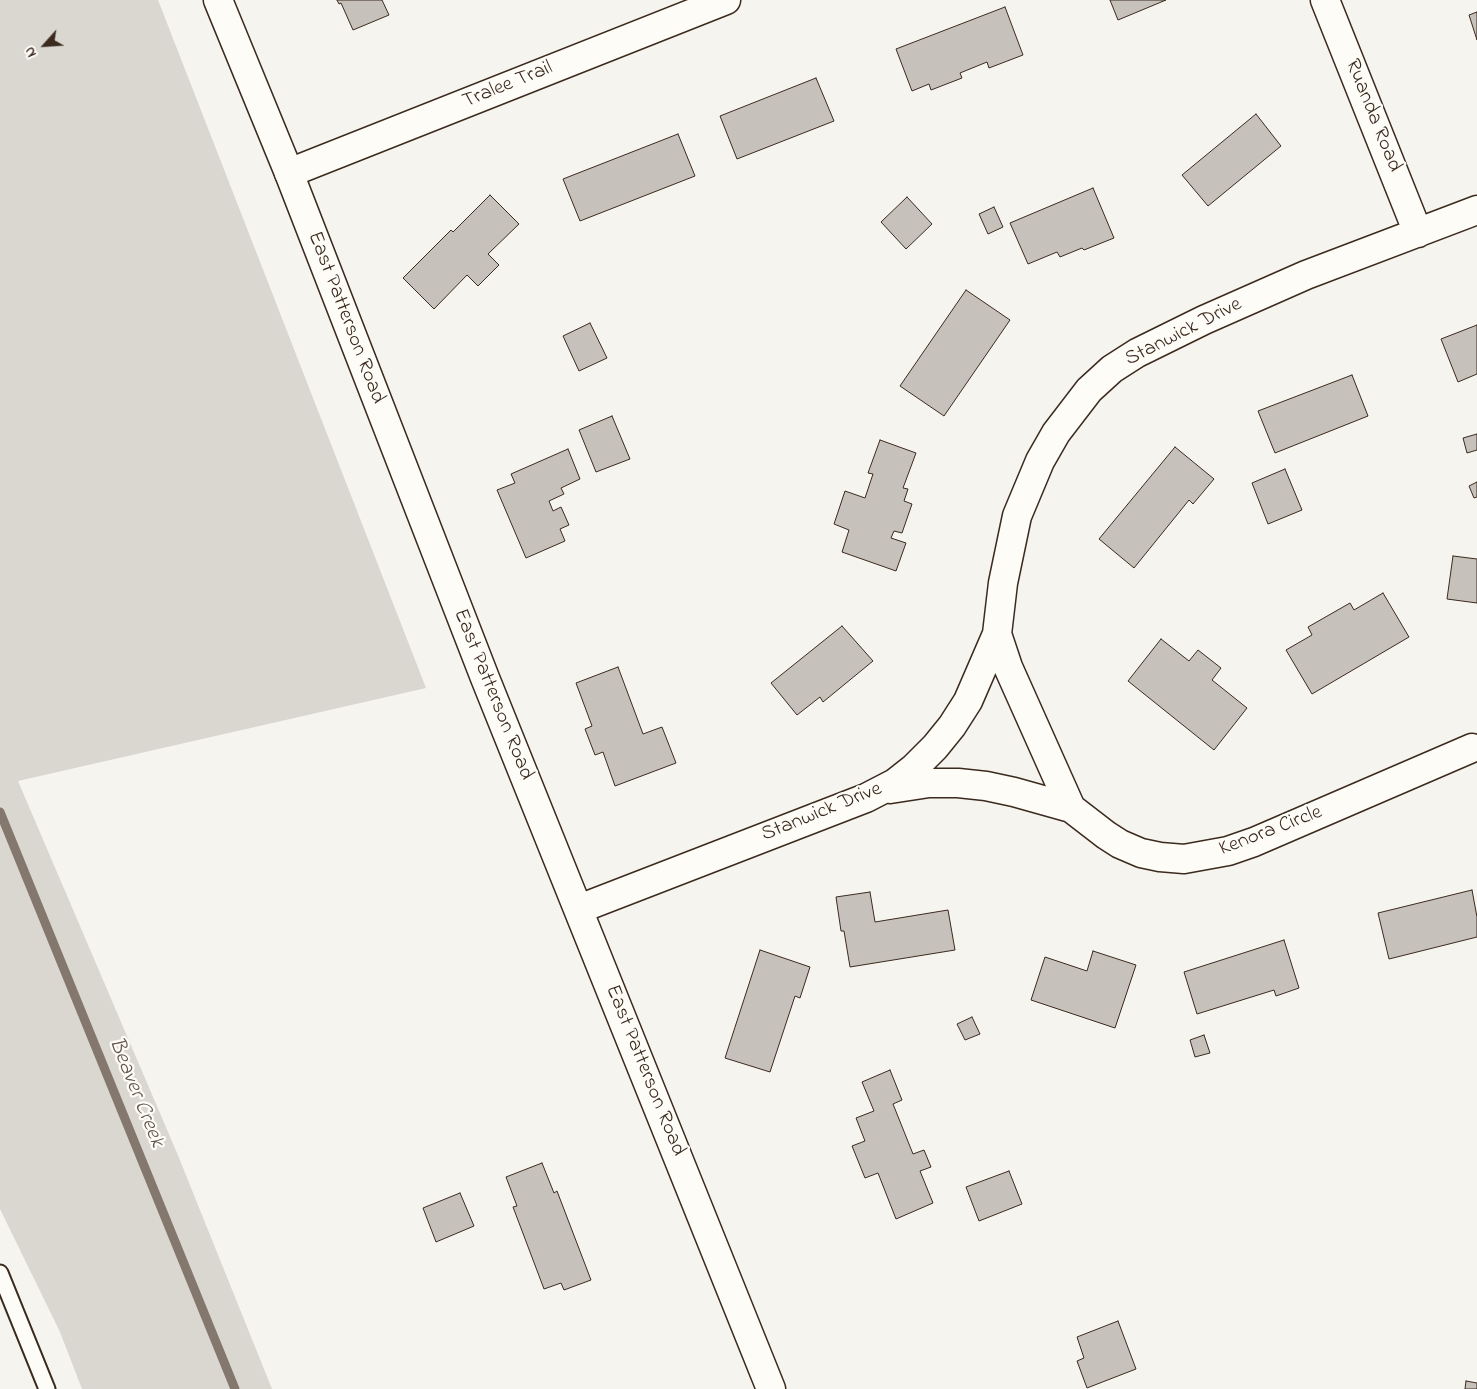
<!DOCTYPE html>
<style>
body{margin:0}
#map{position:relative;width:1477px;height:1389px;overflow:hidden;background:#f5f4ee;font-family:"Indie Flower",sans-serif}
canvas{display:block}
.north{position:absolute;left:20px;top:20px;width:50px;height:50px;-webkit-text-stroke:4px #fdfcf7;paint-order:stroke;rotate:244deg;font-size:14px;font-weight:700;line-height:20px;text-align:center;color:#3b2a1e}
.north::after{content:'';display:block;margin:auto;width:18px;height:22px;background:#3b2a1e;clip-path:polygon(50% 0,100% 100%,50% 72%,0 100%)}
</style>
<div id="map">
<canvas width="1477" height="1389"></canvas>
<div class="north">N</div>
</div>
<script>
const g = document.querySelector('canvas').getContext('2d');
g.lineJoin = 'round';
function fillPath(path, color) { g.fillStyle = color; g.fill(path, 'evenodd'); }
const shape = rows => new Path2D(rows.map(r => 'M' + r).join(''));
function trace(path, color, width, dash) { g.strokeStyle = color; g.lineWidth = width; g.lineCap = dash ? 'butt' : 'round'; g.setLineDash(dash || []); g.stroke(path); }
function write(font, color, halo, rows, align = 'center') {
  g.font = font + ' "Indie Flower",sans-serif'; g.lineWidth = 4.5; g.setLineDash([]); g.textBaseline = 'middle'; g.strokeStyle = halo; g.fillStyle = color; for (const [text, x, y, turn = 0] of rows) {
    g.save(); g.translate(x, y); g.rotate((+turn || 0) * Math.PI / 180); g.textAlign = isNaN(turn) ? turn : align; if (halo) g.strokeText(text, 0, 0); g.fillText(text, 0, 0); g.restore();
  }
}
fillPath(shape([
 [0,0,158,0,426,688,18,781,177,1153,272,1389,82,1389,60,1332,0,1209]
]), '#dad6d0');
trace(shape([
 [0,812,235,1389]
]), '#84786e', 9);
const building = shape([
 [337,0,382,0,389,15,353,30,341,3,339,4,337,0],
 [1110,0,1166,0,1118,20,1110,0],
 [1005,7,1023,55,989,68,987,62,960,73,962,78,931,90,929,84,912,91,896,49,1005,7],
 [1477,12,1477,40,1469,15,1477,12],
 [816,78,834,121,737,159,720,116,816,78],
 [1256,114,1281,146,1208,206,1182,175,1256,114],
 [678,134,695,176,580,221,563,179,678,134],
 [1093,188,1114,238,1084,250,1082,248,1060,257,1057,252,1028,264,1010,223,1093,188],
 [490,195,519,224,488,254,499,265,478,286,467,275,434,309,403,278,451,230,453,232,490,195],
 [907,197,932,224,906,249,881,222,907,197],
 [994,207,1003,227,988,234,979,214,994,207],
 [966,290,1010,320,944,416,900,386,966,290],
 [590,323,607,358,579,371,563,336,590,323],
 [1477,325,1477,374,1458,382,1441,339,1477,325],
 [1352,375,1368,416,1275,453,1258,411,1352,375],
 [612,416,630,459,596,472,579,430,612,416],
 [1477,434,1477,450,1467,453,1463,438,1477,434],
 [880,440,916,453,903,488,908,489,904,501,912,504,902,533,894,531,891,538,906,543,896,571,842,552,849,530,834,524,845,491,865,498,873,474,868,473,880,440],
 [1175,447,1214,479,1193,504,1189,500,1134,568,1099,539,1175,447],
 [568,449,580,479,561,488,564,494,549,501,553,511,561,507,569,525,560,529,565,541,526,558,497,490,515,483,511,474,568,449],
 [1285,469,1302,510,1268,524,1252,483,1285,469],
 [1477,482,1477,497,1474,498,1469,486,1477,482],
 [1453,556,1477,559,1477,603,1447,599,1453,556],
 [1383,593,1409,637,1312,694,1286,650,1312,635,1308,627,1350,603,1354,610,1383,593],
 [842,626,873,661,823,702,820,697,797,715,771,683,842,626],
 [1161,639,1189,661,1198,650,1221,668,1212,680,1247,708,1214,750,1128,681,1161,639],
 [618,667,643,734,662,727,676,763,615,786,603,752,595,755,585,729,592,726,576,683,618,667],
 [1472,890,1477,917,1477,937,1389,959,1378,913,1472,890],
 [870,892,875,922,948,910,955,950,850,967,844,931,841,931,836,897,870,892],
 [1284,940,1299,988,1276,996,1274,990,1197,1014,1184,972,1284,940],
 [760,950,810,967,800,998,795,996,770,1072,725,1058,760,950],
 [1093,951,1136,965,1115,1028,1031,1000,1045,957,1087,971,1093,951],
 [972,1017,980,1034,965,1040,957,1024,972,1017],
 [1204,1035,1210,1053,1195,1057,1190,1040,1204,1035],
 [890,1070,902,1100,893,1104,913,1154,924,1150,931,1167,920,1171,933,1203,896,1219,878,1173,865,1178,852,1146,865,1141,856,1118,874,1111,862,1082,890,1070],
 [542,1163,554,1193,557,1191,591,1280,564,1290,561,1283,544,1289,513,1207,517,1206,506,1177,542,1163],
 [1009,1171,1022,1204,979,1221,966,1187,1009,1171],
 [460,1193,474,1226,436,1242,423,1208,460,1193],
 [1118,1321,1136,1369,1087,1388,1077,1361,1084,1358,1077,1337,1118,1321],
 [1466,1381,1477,1383,1477,1389,1465,1389,1466,1381]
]);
fillPath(building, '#c7c1bb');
trace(building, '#3b2a1e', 1);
const lane = shape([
 [0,1273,47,1389]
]);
const street = shape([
 [1325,0,1418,233],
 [289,173,726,0],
 [997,634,1008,667,1071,808],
 [890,789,929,783,958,783,986,786,1014,792,1071,808,1106,835,1120,844,1141,853,1160,857,1184,859,1228,851,1254,842,1472,748],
 [579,909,866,798,895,783,914,768,935,747,952,726,968,701,997,634,1003,583,1017,516,1040,461,1056,433,1089,390,1112,369,1137,353,1204,320,1306,275,1477,210]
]);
const secondary = shape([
 [218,0,289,173,485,678,771,1389]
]);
trace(lane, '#3b2a1e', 19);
trace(street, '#3b2a1e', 31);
trace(secondary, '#3b2a1e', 31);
trace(lane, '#fdfcf7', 15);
trace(street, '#fdfcf7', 28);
trace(secondary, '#fdfcf7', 28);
write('21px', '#3b2a1e', '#fdfcf7', [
 ["Tralee Trail",508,86,-22],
 ["Ruanda Road",1372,116,68],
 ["East Patterson Road",345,318,69],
 ["Stanwick Drive",1184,333,-27],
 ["East Patterson Road",492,695,68],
 ["Stanwick Drive",822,813,-22],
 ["Kenora Circle",1271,832,-21],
 ["East Patterson Road",644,1071,68]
]);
write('italic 22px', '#65584d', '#fdfcf7', [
 ["Beaver Creek",135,1093,68]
]);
</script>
